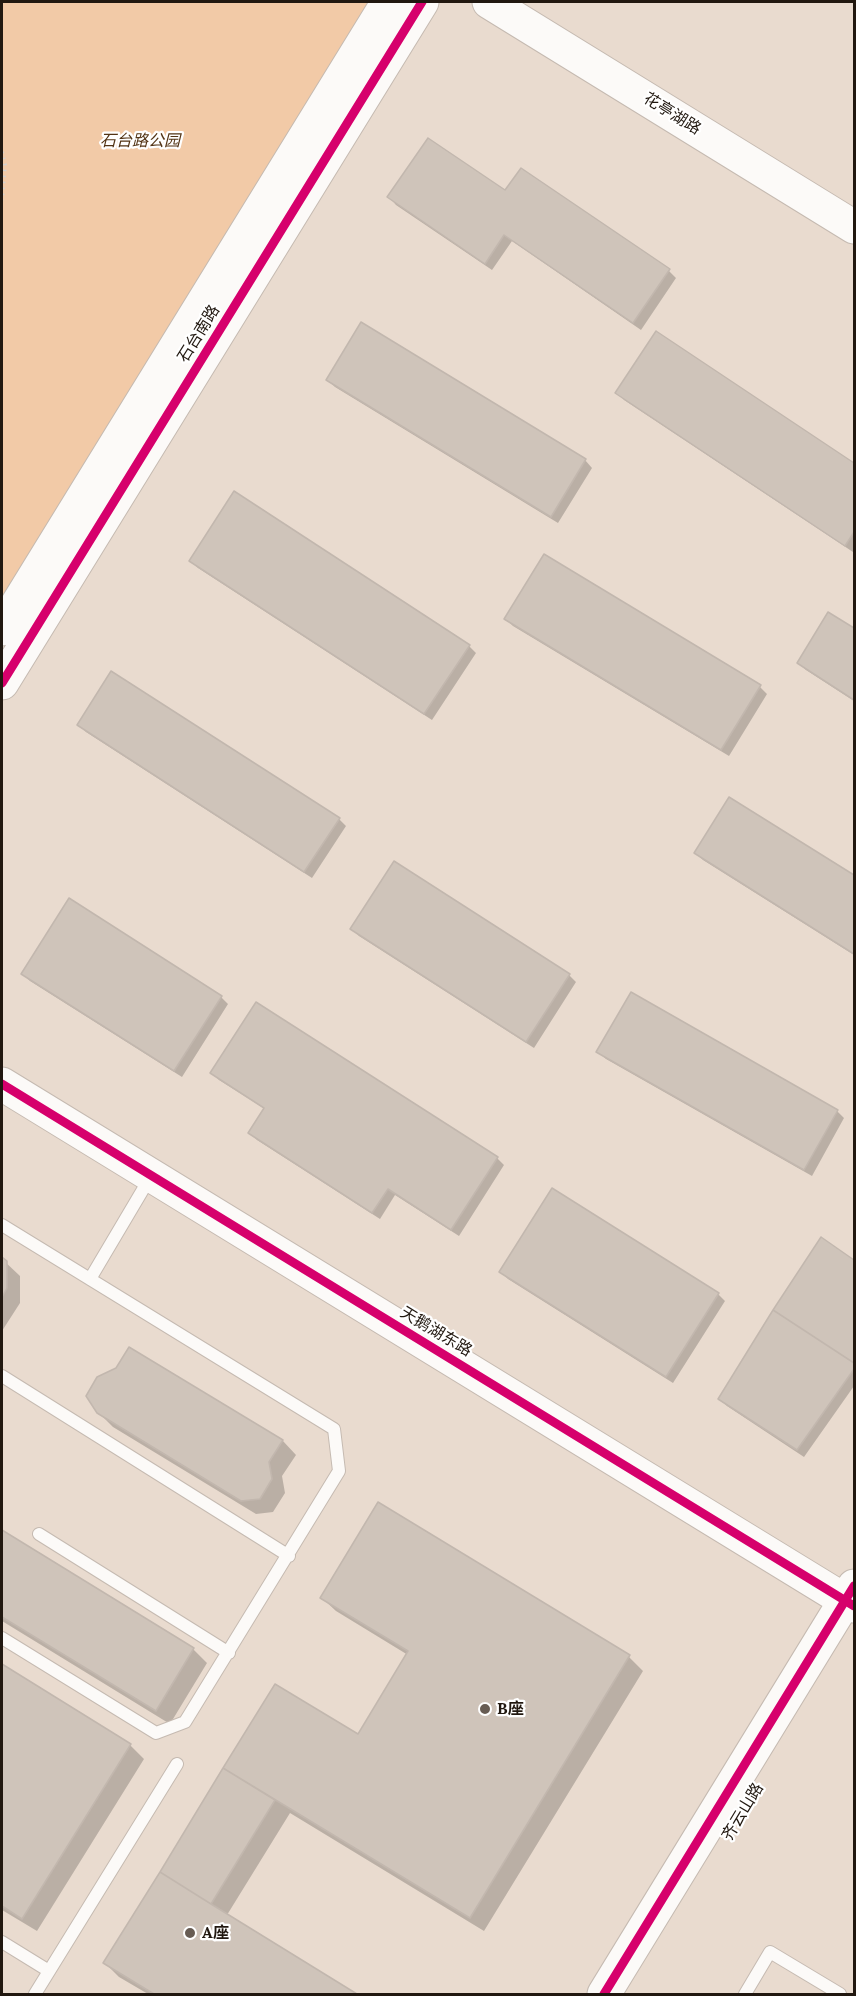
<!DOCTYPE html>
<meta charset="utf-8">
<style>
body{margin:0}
#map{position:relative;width:856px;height:1996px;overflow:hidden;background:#e9dbcf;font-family:Lora,serif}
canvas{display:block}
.frame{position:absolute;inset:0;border:3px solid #211810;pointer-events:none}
</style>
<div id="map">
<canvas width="856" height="1996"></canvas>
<div class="frame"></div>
</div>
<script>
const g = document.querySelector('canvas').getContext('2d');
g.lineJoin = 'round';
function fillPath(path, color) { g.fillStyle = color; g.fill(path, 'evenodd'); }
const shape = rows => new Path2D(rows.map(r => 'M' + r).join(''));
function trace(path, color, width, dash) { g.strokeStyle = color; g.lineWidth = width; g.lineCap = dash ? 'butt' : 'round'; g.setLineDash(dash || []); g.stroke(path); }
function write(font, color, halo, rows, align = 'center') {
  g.font = font + ' Lora,"Noto Sans SC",serif'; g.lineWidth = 4.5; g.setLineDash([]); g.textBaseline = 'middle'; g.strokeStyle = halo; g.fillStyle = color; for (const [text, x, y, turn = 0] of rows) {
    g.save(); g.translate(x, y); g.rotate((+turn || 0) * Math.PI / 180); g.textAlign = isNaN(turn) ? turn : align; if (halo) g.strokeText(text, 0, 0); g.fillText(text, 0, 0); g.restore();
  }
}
fillPath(shape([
 [2,2,388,2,2,629]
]), '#f2caa7');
fillPath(shape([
 [506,192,669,271,676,278,641,330,512,241,492,270,396,205,389,197],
 [657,333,854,464,853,552,624,400,617,392],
 [328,380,585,460,592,468,558,523,335,387],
 [191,561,469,646,476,653,432,720,198,568],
 [829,614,854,630,854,701,806,670,798,663],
 [506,619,760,687,767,694,729,756,513,626],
 [79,725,339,819,346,826,312,878,86,732],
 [730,799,854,877,854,955,703,860,696,853],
 [352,929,569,975,576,982,534,1048,359,936],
 [23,974,221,997,228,1004,182,1077,30,981],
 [598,1052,837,1111,844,1118,812,1176,606,1059],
 [212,1073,497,1158,504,1165,459,1236,395,1195,380,1219,257,1140,250,1133,265,1109,219,1080],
 [821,1240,854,1262,854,1386,804,1457,727,1406,720,1399],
 [2,1259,20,1276,20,1303,2,1331],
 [501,1272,718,1294,725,1301,673,1383,508,1279],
 [129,1349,283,1441,296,1455,282,1476,285,1493,273,1512,256,1514,113,1427,98,1412,117,1369],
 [2,1532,193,1649,207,1663,170,1724,2,1621],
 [322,1598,629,1657,643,1671,484,1931,290,1813,227,1915,354,1994,148,1994,119,1977,105,1963,275,1686,358,1736,408,1655,336,1611],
 [2,1666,130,1745,144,1759,37,1931,2,1910]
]), '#0003');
const building = shape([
 [428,138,505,190,521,168,670,269,633,323,504,235,485,264,387,197,428,138],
 [361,322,586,459,551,517,326,380,361,322],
 [656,331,854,463,854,532,845,546,615,393,656,331],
 [234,491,470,645,424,714,189,561,234,491],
 [544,554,761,685,721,750,504,619,544,554],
 [828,612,854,628,854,700,797,663,828,612],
 [111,671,340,818,304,872,77,725,111,671],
 [729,797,854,875,854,954,694,853,729,797],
 [394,861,570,974,526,1042,350,929,394,861],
 [69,898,222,996,174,1071,21,974,69,898],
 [631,992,838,1110,804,1170,596,1052,631,992],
 [256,1002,498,1157,451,1230,388,1189,372,1213,248,1133,264,1108,210,1073,256,1002],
 [552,1188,719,1293,666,1377,499,1272,552,1188],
 [821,1237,854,1260,854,1363,773,1310,821,1237],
 [2,1257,7,1261,7,1288,2,1297,2,1257],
 [773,1310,854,1363,854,1369,797,1450,718,1399,773,1310],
 [129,1347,283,1440,269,1462,272,1479,260,1499,241,1501,97,1413,86,1396,97,1377,116,1368,129,1347],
 [378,1502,630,1655,470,1918,223,1768,275,1684,358,1734,408,1651,320,1598,378,1502],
 [2,1530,194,1648,156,1711,2,1617,2,1530],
 [2,1664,131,1744,22,1919,2,1906,2,1664],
 [223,1768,275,1800,211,1904,160,1872,223,1768],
 [160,1872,211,1904,357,1994,154,1994,103,1963,160,1872]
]);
fillPath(building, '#cfc4ba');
trace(building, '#c2b7ae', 1.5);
const lane = shape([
 [2,1225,334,1429,339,1471,185,1722,156,1733,2,1638],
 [90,1279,151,1176],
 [2,1376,289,1556],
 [39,1534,229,1653],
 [2,1942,49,1971],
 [35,1994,177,1764],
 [745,1994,770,1952,840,1994]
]);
const secondary = shape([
 [489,2,854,227],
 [2,629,388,2],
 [2,683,422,2],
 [2,1084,854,1606],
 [604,1994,854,1586]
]);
trace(lane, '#c5bab1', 14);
trace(secondary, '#c5bab1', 35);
trace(shape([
 [2,152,5,165,2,200]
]), '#d5d2ce', 4, [1.5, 4.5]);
trace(lane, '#fcfaf8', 12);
trace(secondary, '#fcfaf8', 33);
trace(shape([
 [2,683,422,2],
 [2,1084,854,1606],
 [604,1994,854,1586]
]), '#d6006c', 9);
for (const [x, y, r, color] of [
 [485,1709,6,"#675c53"],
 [190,1933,6,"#675c53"]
]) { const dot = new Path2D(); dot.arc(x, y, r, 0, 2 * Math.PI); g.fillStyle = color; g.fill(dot); trace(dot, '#fff', 2); }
write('16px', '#211810', '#fff', [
 ["花亭湖路",672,114,32],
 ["石台南路",199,334,-58],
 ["天鹅湖东路",436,1332,31],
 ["齐云山路",743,1812,-59]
]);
write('italic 16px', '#533415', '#fff', [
 ["石台路公园",140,141]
]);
write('bold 16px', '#211810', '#fff', [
 ["B座",497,1709],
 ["A座",202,1933]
], 'left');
</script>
